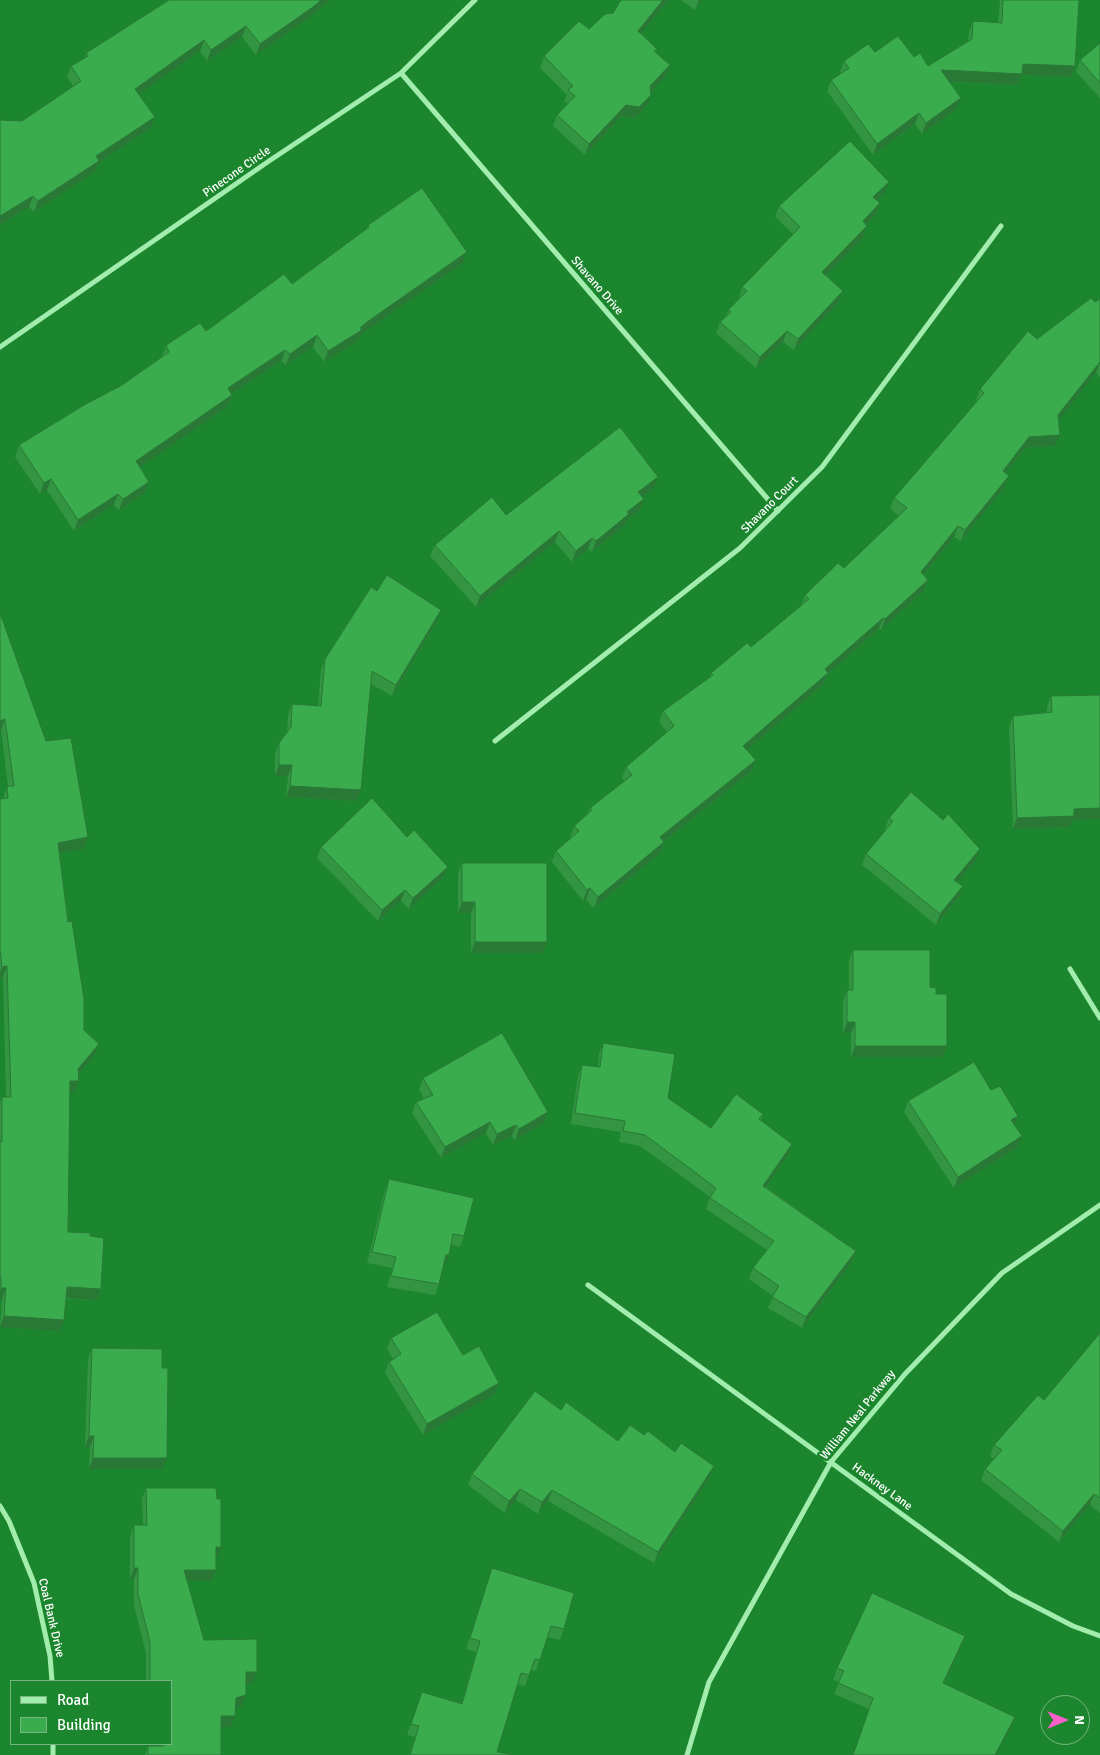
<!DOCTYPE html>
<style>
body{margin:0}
#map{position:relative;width:1100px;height:1755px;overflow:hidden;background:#1b862d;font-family:Signika,sans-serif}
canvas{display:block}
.legend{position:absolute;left:10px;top:1680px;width:162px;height:65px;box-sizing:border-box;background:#1b862d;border:1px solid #76b681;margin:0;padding:6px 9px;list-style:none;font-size:15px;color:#fff}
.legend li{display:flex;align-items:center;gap:10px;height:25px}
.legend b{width:25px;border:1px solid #76b681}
.north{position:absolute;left:1040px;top:1695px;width:50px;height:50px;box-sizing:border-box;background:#1b862d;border:1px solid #76b681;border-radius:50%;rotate:90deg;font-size:14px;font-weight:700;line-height:20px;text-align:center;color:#fff}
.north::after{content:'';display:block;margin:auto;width:18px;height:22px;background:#fd5fcb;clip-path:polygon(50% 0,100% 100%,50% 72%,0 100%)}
</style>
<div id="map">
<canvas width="1100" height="1755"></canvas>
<ul class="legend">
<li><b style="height:6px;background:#a2ecae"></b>Road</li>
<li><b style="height:14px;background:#3bac4d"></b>Building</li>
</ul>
<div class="north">N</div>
</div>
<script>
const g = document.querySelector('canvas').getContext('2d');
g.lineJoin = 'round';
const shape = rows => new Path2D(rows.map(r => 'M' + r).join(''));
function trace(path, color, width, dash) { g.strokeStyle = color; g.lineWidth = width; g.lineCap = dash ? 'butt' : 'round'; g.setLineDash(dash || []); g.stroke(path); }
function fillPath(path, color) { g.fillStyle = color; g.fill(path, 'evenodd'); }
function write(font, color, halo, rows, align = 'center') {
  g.font = font + ' Signika,sans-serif'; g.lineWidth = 5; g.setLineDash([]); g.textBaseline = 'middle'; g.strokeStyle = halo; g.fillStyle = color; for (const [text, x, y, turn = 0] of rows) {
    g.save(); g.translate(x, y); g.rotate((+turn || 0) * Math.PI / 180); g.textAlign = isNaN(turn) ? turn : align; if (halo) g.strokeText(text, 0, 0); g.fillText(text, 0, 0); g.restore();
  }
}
trace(shape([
 [401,73,778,511],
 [0,347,269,161,401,73,475,0],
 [495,741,740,548,822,467,1001,226],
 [1070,969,1100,1018],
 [588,1285,1011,1594,1073,1626,1100,1636],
 [0,1506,9,1521,34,1583,50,1656,52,1681],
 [53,1755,53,1744],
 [687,1755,709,1682,831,1462,905,1374,1002,1273,1100,1205]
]), '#a2ecae', 5);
fillPath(shape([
 [169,0,330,0,309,18,256,55,242,37,207,61,200,51,139,94,151,128,99,163,95,172,34,212,29,207,0,225,0,120,22,121,73,86,67,77,71,66,84,59,86,53],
 [621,0,669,0,641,33,657,49,656,52,670,65,666,76,651,92,647,106,635,118,622,116,585,155,553,126,557,115,568,104,564,101,567,95,540,68,544,56,589,29,613,13],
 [681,0,702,0,695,10],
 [1000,0,1079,0,1075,66,1071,77,1021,75,1018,85,950,82,957,109,922,134,915,124,873,155,827,91,831,80,841,74,840,72,844,61,875,52,914,57,928,66,968,41,969,32,973,21,998,23],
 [1100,43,1100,98,1076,72,1080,60],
 [885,193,877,201,876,214,866,225,867,226,863,238,826,275,843,291,839,302,794,350,783,342,756,368,716,333,720,322,726,316,728,310,739,299,742,287,793,234,775,217,779,206],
 [368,225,463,263,363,333,360,336,358,341,324,362,313,347,286,365,281,361,232,394,232,395,228,406,140,467,149,482,145,493,119,510,114,505,74,531,47,490,40,494,15,457,19,445,122,385,162,357,166,345,206,331,292,284,367,229],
 [1100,299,1100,377,1096,373,1058,420,1055,446,1025,448,1006,473,1009,476,1005,487,961,541,954,537,924,575,928,580,924,591,881,630,879,629,828,674,824,684,747,750,752,771,664,842,660,853,594,908,586,900,583,901,552,862,556,851,571,838,570,837,574,826,587,814,590,808,624,781,622,778,626,767,667,732,659,722,663,711,710,677,711,673,751,647,801,606,805,595,844,568,899,516,890,509,894,498,977,401,976,401,980,389,1037,339],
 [654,488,642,497,644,499,640,510,628,519,625,525,592,552,588,549,572,562,555,542,476,607,430,556,435,545,506,515],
 [0,613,84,849,59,853,84,1030,99,1044,95,1055,78,1075,75,1092,70,1092,68,1232,90,1236,101,1289,97,1300,66,1299,60,1331,0,1327,2,1299,0,1299,0,1102,2,1097,6,1097,3,977,0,978,0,799,3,798,7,786,8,786,1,730],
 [437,621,392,696,371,684,357,801,286,797,288,776,275,776,275,754,279,743,287,732,288,715,292,704,318,706,321,670,325,659],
 [1051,696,1073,820,1070,827,1013,829,1009,727,1013,716,1047,712,1047,707],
 [889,818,943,820,976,860,957,882,959,897,936,925,862,865,866,854,886,830,885,829],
 [407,837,448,867,443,878,409,909,401,901,378,921,317,858,321,847],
 [462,863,543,953,471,953,471,913,458,913,458,874],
 [853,950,930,987,936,994,947,1046,943,1057,851,1057,851,1033,843,1033,843,1001,847,990,849,990,849,961],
 [603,1043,668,1098,711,1128,763,1114,761,1121,792,1144,788,1155,766,1187,856,1251,852,1262,802,1328,768,1308,773,1296,749,1279,753,1268,767,1250,706,1209,710,1197,640,1146,619,1142,621,1132,571,1124,578,1076,582,1065,598,1067,599,1054],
 [423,1078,544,1123,515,1140,512,1136,493,1145,486,1133,441,1158,412,1113,416,1102,424,1099,419,1089],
 [991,1090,1018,1116,1015,1125,1018,1147,954,1188,904,1112,908,1101],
 [389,1179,464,1236,460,1247,451,1245,445,1266,443,1266,439,1284,435,1295,387,1287,392,1268,367,1263,385,1190],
 [1100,1333,1100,1513,1090,1505,1059,1542,981,1480,985,1469,994,1459,990,1456,994,1445,1044,1400],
 [391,1338,463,1355,499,1383,495,1394,423,1435,385,1373,389,1362,393,1359,387,1349],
 [92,1348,163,1469,89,1469,90,1447,85,1447,88,1359],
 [644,1435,675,1452,714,1466,710,1477,654,1563,548,1501,538,1514,516,1500,505,1513,468,1485,472,1474],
 [146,1488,217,1558,216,1558,212,1581,187,1581,204,1640,252,1684,246,1684,242,1706,235,1708,231,1727,221,1727,221,1755,145,1755,148,1746,160,1746,160,1744,171,1744,171,1681,146,1681,146,1653,134,1605,134,1579,130,1579,130,1536,134,1525,143,1525,142,1499],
 [492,1568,564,1629,560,1640,547,1637,536,1671,531,1670,525,1686,517,1684,497,1752,510,1755,409,1755,415,1737,407,1735,422,1692,462,1703,476,1652,466,1649],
 [961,1647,944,1684,1015,1717,1011,1728,869,1709,834,1694,839,1682,833,1680,837,1668]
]), '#339442');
fillPath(shape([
 [321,0,330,0,309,18,256,55,260,44],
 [663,0,669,0,634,42,638,31],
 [699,0,702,0,695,10],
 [246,26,242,37,207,61,211,50],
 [204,40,200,51,131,100,135,89],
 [1023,64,1075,66,1071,77,1021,75,1018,85,937,81,941,70],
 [670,65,666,76,646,97,650,86],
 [651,95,647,106,635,118,622,116,585,155,589,144,626,105],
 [961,98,957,109,922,134,926,123],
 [919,113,915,124,873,155,877,144],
 [155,117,151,128,99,163,95,172,34,212,38,201,96,156],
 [889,182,885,193,869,208,873,197],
 [33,196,29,207,0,225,0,216],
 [880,203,876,214,859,232,863,221],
 [867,226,863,238,818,283,822,272],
 [467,252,463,263,363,333,360,336,358,341,324,362,328,351,360,328,367,322],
 [843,291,839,302,794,350,798,339],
 [787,331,783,342,756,368,760,357],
 [317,335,313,347,286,365,290,354],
 [285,350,281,361,224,399,228,388],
 [1100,362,1096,373,1054,426,1058,415],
 [232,395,228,406,132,473,136,461],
 [1060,435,1055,446,1025,448,999,482,1003,471,1029,437],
 [1009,476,1005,487,961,541,965,530],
 [658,477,654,488,634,503,638,492],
 [51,479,47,490,40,494,44,483],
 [149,482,145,493,119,510,123,499],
 [118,494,114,505,74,531,78,520],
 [644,499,640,510,628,519,625,525,592,552,596,541,627,512],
 [958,526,954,537,917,583,921,572],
 [559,531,555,542,476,607,480,596],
 [592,538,588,549,572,562,576,551],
 [928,580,924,591,881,630,885,619],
 [441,610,437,621,392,696,396,685],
 [883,618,879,629,828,674,824,684,739,757,743,746,825,669],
 [5,719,1,730,0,730,0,721],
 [756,760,752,771,656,848,660,837],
 [279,765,292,765,288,776,275,776],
 [290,786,361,790,357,801,286,797],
 [1100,808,1100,819,1073,820,1070,827,1013,829,1017,818,1074,809],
 [88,837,84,849,54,854,58,843],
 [664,842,660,853,594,908,598,897],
 [980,849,976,860,950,891,954,880],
 [448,867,443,878,409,909,413,898],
 [963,886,959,897,936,925,940,914],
 [590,888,586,900,583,901,587,890],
 [405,890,401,901,378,921,382,910],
 [462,902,475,902,471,913,458,913],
 [475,942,547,942,543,953,471,953],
 [7,966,3,977,0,978,0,972,2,967],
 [847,1022,855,1022,851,1033,843,1033],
 [99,1044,95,1055,74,1080,78,1069],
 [855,1046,947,1046,943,1057,851,1057],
 [70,1081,79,1081,75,1092,66,1092],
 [548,1112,544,1123,515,1140,519,1129],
 [1018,1116,1014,1128,1011,1120],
 [490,1122,486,1133,441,1158,445,1147],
 [516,1125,512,1136,493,1145,497,1134],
 [1022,1136,1018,1147,954,1188,958,1177],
 [792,1144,788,1155,759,1197,763,1186],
 [856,1251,852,1262,802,1328,806,1317],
 [446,1255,449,1255,445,1266,442,1266],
 [67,1287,101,1289,97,1300,63,1298],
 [1,1288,6,1288,2,1299,0,1299,0,1292],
 [4,1316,64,1320,60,1331,0,1327],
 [499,1383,495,1394,423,1435,427,1424],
 [89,1436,94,1436,90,1447,85,1447],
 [93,1458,167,1458,163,1469,89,1469],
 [714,1466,710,1477,654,1563,658,1552],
 [520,1489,516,1500,505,1513,509,1501],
 [552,1490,548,1501,538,1514,542,1502],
 [1094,1494,1090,1505,1059,1542,1063,1531],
 [216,1547,221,1547,217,1558,212,1558],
 [134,1568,138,1568,134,1579,130,1579],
 [184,1570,216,1570,212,1581,180,1581],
 [965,1636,961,1647,939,1694,943,1683],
 [246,1672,257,1672,252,1684,242,1684],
 [246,1695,242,1706,232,1709,236,1698],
 [221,1716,235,1716,231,1727,217,1727],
 [1015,1717,1011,1728,996,1755,995,1755]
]), '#297836');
const building = shape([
 [169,0,321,0,313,7,260,44,246,26,211,50,204,40,135,89,155,117,96,156,99,161,38,201,33,196,0,216,0,120,22,121,81,81,71,66,88,56,86,53,169,0],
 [621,0,663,0,638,31,657,49,654,51,670,65,650,86,651,95,639,107,626,105,589,144,557,115,575,96,568,90,573,86,544,56,579,21,589,29,605,14,613,13,621,0],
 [1003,0,1079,0,1075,66,1023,64,1022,74,941,70,961,98,926,123,919,113,877,144,831,80,849,68,844,61,868,44,875,52,898,36,914,57,920,53,928,66,972,39,973,21,1002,23,1003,0],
 [1100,43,1100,83,1080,60,1100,43],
 [850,141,889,182,873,197,880,203,863,221,867,226,822,272,843,291,798,339,787,331,760,357,720,322,731,312,728,310,747,291,742,287,800,227,779,206,850,141],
 [422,188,467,252,367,322,360,328,362,330,328,351,317,335,290,354,285,350,228,388,232,395,136,461,149,482,123,499,118,494,78,520,51,479,44,483,19,445,84,405,122,385,169,352,166,345,200,323,206,331,284,274,292,284,369,227,368,225,422,188],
 [1091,298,1095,302,1100,299,1100,362,1058,415,1060,435,1029,437,1003,471,1009,476,965,530,958,526,921,572,928,580,885,619,883,618,825,669,828,673,743,746,756,760,660,837,664,842,598,897,590,888,587,890,556,851,579,831,574,826,592,810,590,808,632,775,626,767,674,726,663,711,713,675,711,673,747,643,751,647,809,599,805,595,838,563,844,568,907,508,894,498,984,393,980,389,1028,331,1037,339,1091,298],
 [620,427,658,477,638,492,644,499,627,512,629,514,596,541,592,538,576,551,559,531,480,596,435,545,492,497,506,515,620,427],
 [387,575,441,610,396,685,372,671,361,790,290,786,292,765,279,765,279,743,291,727,292,704,321,706,325,659,371,587,377,591,387,575],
 [0,613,46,741,71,738,88,837,58,843,68,922,72,921,84,999,84,1030,99,1044,78,1069,79,1081,70,1081,68,1232,90,1233,90,1236,104,1238,101,1289,67,1287,64,1320,4,1316,6,1288,1,1288,1,1277,0,1277,0,1142,2,1142,2,1097,11,1097,7,966,2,967,0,949,0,799,8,798,7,786,14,786,5,719,0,721,0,613],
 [1100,695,1100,808,1074,809,1074,816,1017,818,1013,716,1052,712,1051,696,1100,695],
 [911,792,943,820,948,814,980,849,954,880,963,886,940,914,866,854,893,821,889,818,911,792],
 [372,798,407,837,414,830,448,867,413,898,405,890,382,910,321,847,372,798],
 [462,863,547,863,547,942,475,942,475,902,462,902,462,863],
 [853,950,930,950,930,987,936,988,936,994,947,994,947,1046,855,1046,855,1022,847,1022,847,990,853,990,853,950],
 [502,1033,548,1112,519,1129,516,1125,497,1134,490,1122,445,1147,416,1102,433,1095,423,1078,502,1033],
 [603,1043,675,1054,668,1098,711,1128,736,1094,763,1114,759,1119,792,1144,763,1186,856,1251,806,1317,772,1297,779,1286,753,1268,774,1241,710,1198,716,1188,645,1135,623,1131,625,1121,575,1113,582,1065,600,1067,603,1043],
 [974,1062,991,1090,1000,1086,1018,1116,1011,1120,1022,1136,958,1177,908,1101,974,1062],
 [389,1179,474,1198,464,1236,453,1234,449,1255,446,1255,439,1284,391,1276,396,1257,372,1252,389,1179],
 [437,1312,463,1355,479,1346,499,1383,427,1424,389,1362,401,1354,391,1338,437,1312],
 [1100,1333,1100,1498,1094,1494,1063,1531,985,1469,1002,1450,994,1445,1038,1395,1044,1400,1100,1333],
 [92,1348,162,1349,162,1368,168,1368,167,1458,93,1458,94,1436,89,1436,92,1348],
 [535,1391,561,1410,566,1402,618,1441,630,1425,644,1435,648,1431,675,1452,681,1443,714,1466,658,1552,552,1490,542,1502,520,1489,509,1501,472,1474,535,1391],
 [146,1488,216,1488,217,1499,221,1499,221,1547,216,1547,216,1570,184,1570,204,1640,257,1639,257,1672,246,1672,246,1695,236,1698,235,1716,221,1716,221,1755,148,1755,148,1746,164,1746,164,1744,171,1744,171,1681,150,1681,150,1642,138,1594,138,1568,134,1568,134,1525,147,1525,146,1488],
 [492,1568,574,1593,564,1629,551,1626,540,1660,535,1659,529,1675,521,1673,497,1752,510,1754,510,1755,410,1755,419,1726,411,1724,422,1692,462,1704,480,1641,470,1638,492,1568],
 [872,1593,965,1636,943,1683,1015,1717,995,1755,853,1755,873,1698,838,1683,844,1671,837,1668,872,1593]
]);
fillPath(building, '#3bac4d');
trace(building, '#297836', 1);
write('12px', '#fff', '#1b862d', [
 ["Pinecone Circle",237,172,-35],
 ["Shavano Drive",597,286,49],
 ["Shavano Court",770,505,-45],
 ["William Neal Parkway",858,1415,-51],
 ["Hackney Lane",882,1487,36],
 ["Coal Bank Drive",51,1618,77]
]);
</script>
